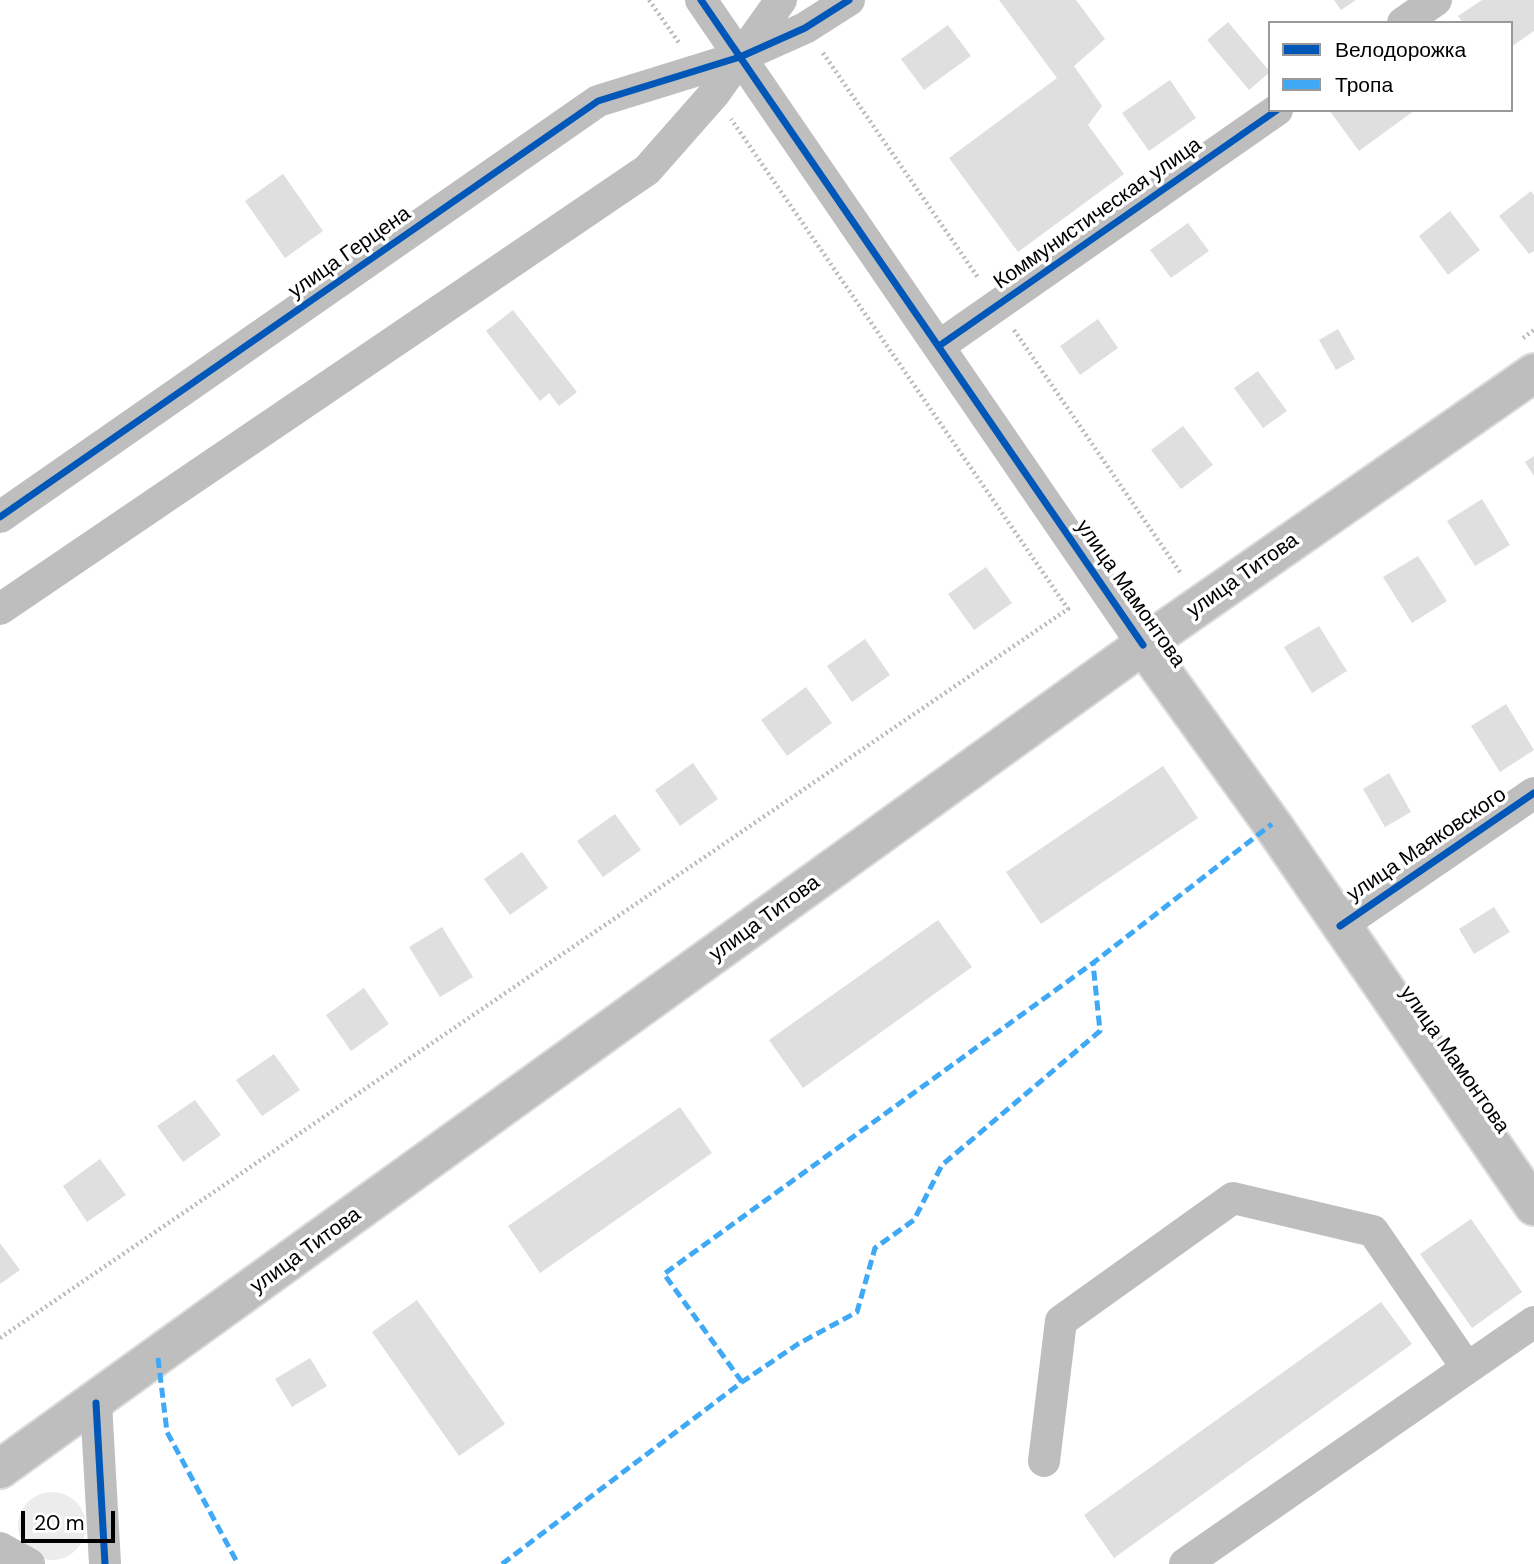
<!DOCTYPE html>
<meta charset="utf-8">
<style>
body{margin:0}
#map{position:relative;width:1534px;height:1564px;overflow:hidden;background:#fff;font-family:"DM Sans",sans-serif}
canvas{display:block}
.legend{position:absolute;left:1268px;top:21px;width:245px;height:91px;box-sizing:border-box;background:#fff;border:2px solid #999;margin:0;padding:9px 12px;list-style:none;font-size:21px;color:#000}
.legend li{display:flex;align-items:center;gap:14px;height:35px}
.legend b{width:35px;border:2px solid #999}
.scale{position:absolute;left:21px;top:1511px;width:94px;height:32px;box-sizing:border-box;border:4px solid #000;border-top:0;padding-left:9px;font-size:21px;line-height:24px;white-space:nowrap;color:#000;-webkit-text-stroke:5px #fff;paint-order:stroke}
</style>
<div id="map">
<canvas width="1534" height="1564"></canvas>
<ul class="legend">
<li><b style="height:9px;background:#0057b8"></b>Велодорожка</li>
<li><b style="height:9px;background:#3fa9f5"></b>Тропа</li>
</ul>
<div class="scale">20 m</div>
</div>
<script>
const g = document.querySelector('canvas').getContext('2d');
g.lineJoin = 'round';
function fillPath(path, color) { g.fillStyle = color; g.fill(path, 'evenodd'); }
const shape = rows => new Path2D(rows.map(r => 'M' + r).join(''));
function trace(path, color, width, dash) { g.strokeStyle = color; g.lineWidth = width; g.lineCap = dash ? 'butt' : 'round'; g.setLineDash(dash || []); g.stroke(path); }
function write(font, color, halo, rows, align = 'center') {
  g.font = font + ' "DM Sans",sans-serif'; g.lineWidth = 7; g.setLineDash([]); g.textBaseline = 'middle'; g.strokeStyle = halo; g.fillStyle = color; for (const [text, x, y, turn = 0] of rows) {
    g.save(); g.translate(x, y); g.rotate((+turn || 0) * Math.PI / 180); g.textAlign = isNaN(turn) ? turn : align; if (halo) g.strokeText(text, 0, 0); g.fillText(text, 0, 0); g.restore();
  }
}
fillPath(shape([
 '18 1526a34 34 0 1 1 68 0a34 34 0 1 1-68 0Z'
]), '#ececec');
fillPath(shape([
 [999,0,1076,0,1105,39,1074,66,1102,106,1088,125,1124,174,1018,252,949,158,1057,78],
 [1334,0,1356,0,1341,10],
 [1482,0,1534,0,1534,31,1511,47,1511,23,1463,23,1458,16],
 [1228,22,1270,72,1249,90,1207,40],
 [948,25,971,56,924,90,901,59],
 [1170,80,1196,118,1149,151,1122,113],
 [1329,110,1415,110,1359,151],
 [283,174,323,231,285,258,245,201],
 [1531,191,1534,195,1534,251,1529,254,1499,216],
 [1450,211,1480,250,1448,275,1419,236],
 [1188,223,1209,251,1171,278,1150,250],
 [513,310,577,392,559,406,549,393,540,401,486,331],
 [1098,319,1118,348,1080,375,1060,346],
 [1338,329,1355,359,1336,370,1319,340],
 [1258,371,1287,411,1263,428,1234,388],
 [1183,426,1213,465,1181,489,1151,450],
 [1534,456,1534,476,1525,462],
 [1482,499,1510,545,1475,566,1447,521],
 [1418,556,1447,601,1412,623,1383,577],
 [986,567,1012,603,974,630,948,594],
 [1319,626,1347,671,1312,693,1284,647],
 [865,639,890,675,852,702,827,666],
 [806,687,832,723,787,756,761,720],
 [1506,704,1534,750,1500,772,1471,726],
 [693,763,718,799,680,826,655,790],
 [1163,766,1198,818,1041,924,1006,872],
 [1389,773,1411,812,1385,827,1363,789],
 [615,814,641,850,603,877,577,841],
 [522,852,548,888,510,915,484,879],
 [1494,907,1510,932,1474,954,1459,929],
 [938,920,972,967,803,1088,769,1040],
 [442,927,473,977,440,997,409,947],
 [364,988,389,1024,351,1051,326,1015],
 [274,1054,300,1090,262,1116,236,1080],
 [195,1100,221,1135,183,1162,157,1126],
 [680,1107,712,1153,540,1273,508,1226],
 [100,1159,126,1195,87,1222,63,1186],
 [1471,1219,1522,1292,1472,1328,1420,1254],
 [0,1243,20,1270,0,1284],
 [417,1300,505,1424,459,1456,372,1332],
 [1381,1302,1412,1344,1114,1558,1084,1515],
 [310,1358,327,1386,292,1407,275,1379]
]), '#dfdfdf');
const major = shape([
 [1143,645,1272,824,1534,1206],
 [0,1469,1143,645,1534,373]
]);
trace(major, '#dbdbdb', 42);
trace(shape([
 [649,0,679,43],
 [823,53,979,279],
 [1014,330,1182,575],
 [1523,338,1534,330],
 [0,1338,1068,609,731,119]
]), '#b9b9b9', 4.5, [2, 3.5]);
trace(shape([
 [701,0,1143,645],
 [1403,23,1436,0],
 [939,346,1277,110],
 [0,517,598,101,740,57,805,28,849,0],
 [0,609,647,170,714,94,781,0],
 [1340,926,1534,793],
 [96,1403,105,1564],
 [1044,1461,1061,1321,1233,1198,1373,1231,1467,1368],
 [0,1548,29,1564],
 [1185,1564,1534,1322]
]), '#bebebe', 32);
trace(major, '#bebebe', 38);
trace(shape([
 [158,1358,167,1432,238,1564],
 [742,1382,664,1274,1093,963],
 [502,1564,742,1382,798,1344,857,1312,875,1248,914,1220,942,1165,1100,1031,1093,963,1272,824]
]), '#3fa9f5', 5, [10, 5]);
trace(shape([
 [701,0,1143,645],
 [939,346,1277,110],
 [0,517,598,101,740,57,805,28,849,0],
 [1340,926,1534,793],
 [96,1403,105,1564]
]), '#0057b8', 7);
write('21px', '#000', '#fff', [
 ["Коммунистическая улица",1098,214,-35],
 ["улица Герцена",350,253,-35],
 ["улица Титова",1243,576,-35],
 ["улица Мамонтова",1130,594,55],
 ["улица Маяковского",1427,845,-34],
 ["улица Титова",765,919,-36],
 ["улица Мамонтова",1454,1060,55],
 ["улица Титова",306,1251,-36]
]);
</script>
